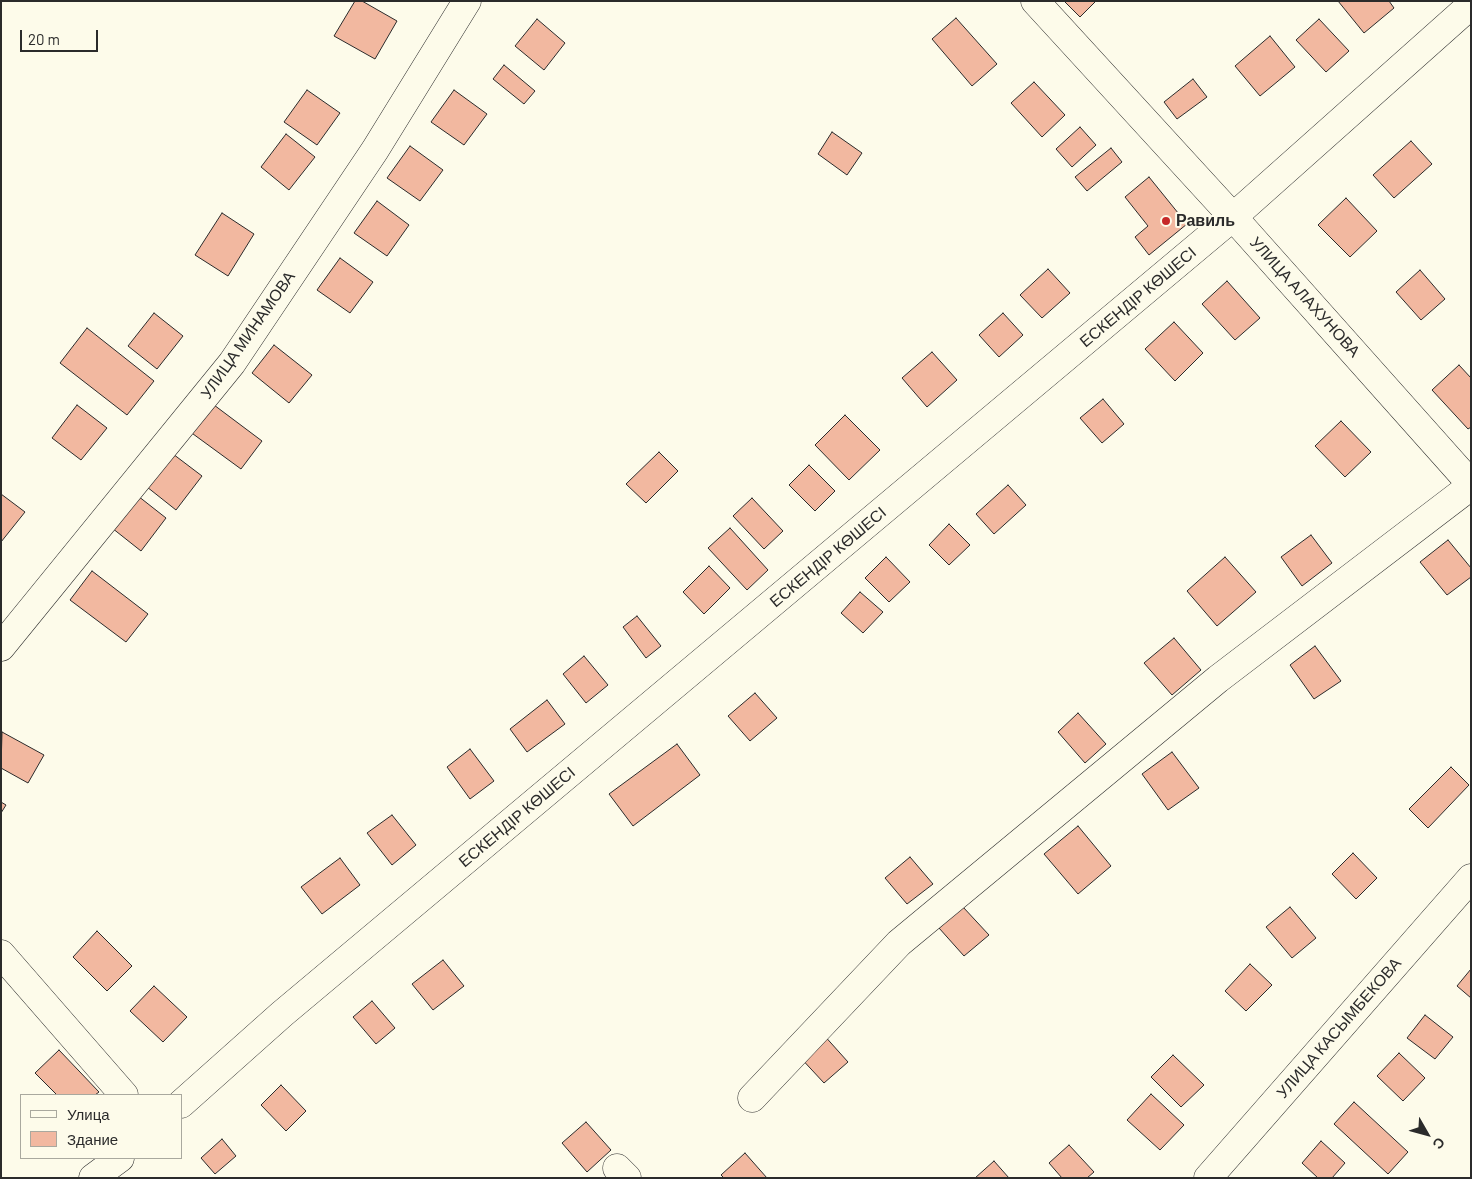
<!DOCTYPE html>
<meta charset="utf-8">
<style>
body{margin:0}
#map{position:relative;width:1472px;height:1179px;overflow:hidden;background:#fdfbea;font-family:Barlow,sans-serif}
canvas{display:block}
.frame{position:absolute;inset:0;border:2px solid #2b2b2b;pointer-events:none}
.legend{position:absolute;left:20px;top:1094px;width:162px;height:65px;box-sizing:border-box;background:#fdfbea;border:1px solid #a9a89e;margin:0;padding:6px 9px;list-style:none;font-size:15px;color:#2b2b2b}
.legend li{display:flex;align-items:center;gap:10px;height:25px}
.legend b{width:25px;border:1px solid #a9a89e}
.north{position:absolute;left:1402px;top:1109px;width:50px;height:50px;-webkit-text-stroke:4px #fdfbea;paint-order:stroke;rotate:128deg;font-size:14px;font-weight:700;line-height:20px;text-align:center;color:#2b2b2b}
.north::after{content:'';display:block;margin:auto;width:18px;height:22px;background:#2b2b2b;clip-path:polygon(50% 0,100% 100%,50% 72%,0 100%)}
.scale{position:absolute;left:20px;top:30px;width:78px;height:22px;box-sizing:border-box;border:2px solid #2b2b2b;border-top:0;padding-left:6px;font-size:15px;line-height:18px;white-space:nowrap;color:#2b2b2b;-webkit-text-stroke:4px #fdfbea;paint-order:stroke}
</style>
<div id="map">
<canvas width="1472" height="1179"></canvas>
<div class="frame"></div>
<ul class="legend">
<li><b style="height:6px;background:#fdfbea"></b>Улица</li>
<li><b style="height:14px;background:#f2b8a0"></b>Здание</li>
</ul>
<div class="north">С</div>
<div class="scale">20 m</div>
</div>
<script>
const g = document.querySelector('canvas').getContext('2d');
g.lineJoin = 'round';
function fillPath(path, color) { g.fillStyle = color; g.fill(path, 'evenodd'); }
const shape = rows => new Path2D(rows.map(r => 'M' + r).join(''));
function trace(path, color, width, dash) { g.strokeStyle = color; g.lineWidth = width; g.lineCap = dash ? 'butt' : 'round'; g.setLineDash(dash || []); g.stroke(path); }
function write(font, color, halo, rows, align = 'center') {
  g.font = font + ' Barlow,sans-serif'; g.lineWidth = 4; g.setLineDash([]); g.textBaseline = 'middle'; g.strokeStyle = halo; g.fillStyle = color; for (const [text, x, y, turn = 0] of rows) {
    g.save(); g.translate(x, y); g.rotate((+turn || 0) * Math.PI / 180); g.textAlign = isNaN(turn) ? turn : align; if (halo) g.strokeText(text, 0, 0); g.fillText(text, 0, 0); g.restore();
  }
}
const building = shape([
 [355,1,362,1,397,21,375,59,334,36,355,1],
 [1064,1,1096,1,1080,17,1064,1],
 [1338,1,1389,1,1394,8,1364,33,1338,1],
 [956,18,997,64,972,86,932,39,956,18],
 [537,19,565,43,544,70,515,46,537,19],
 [1319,19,1349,51,1326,72,1296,40,1319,19],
 [1270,36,1295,67,1260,96,1235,66,1270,36],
 [504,65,535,91,524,104,493,79,504,65],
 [1193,79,1207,97,1177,119,1164,102,1193,79],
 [1034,82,1065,115,1042,137,1011,103,1034,82],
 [307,90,340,113,317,145,284,122,307,90],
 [454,90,487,114,464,145,431,122,454,90],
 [1080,127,1096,145,1072,167,1056,149,1080,127],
 [832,132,862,153,847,175,818,154,832,132],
 [286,134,315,157,289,190,261,167,286,134],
 [1411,141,1432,164,1394,198,1373,175,1411,141],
 [410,146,443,170,420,201,387,178,410,146],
 [1111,148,1122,162,1087,191,1075,177,1111,148],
 [1149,177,1187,224,1149,255,1135,237,1148,226,1125,197,1149,177],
 [1346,198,1377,231,1350,257,1318,225,1346,198],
 [377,201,409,225,387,256,354,233,377,201],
 [222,213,254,234,228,276,195,255,222,213],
 [340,258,373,282,350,313,317,290,340,258],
 [1048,269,1070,293,1042,318,1020,295,1048,269],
 [1420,270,1445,299,1421,320,1396,292,1420,270],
 [1227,281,1260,318,1235,340,1202,304,1227,281],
 [154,313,183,336,157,369,128,346,154,313],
 [1003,313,1023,335,999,357,979,335,1003,313],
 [1174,322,1203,353,1175,381,1145,349,1174,322],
 [87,328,154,381,127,415,60,363,87,328],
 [274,345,312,375,289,403,252,373,274,345],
 [932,352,957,380,927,407,902,378,932,352],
 [1459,365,1471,378,1471,427,1468,429,1432,390,1459,365],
 [1103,399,1124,424,1102,443,1080,418,1103,399],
 [210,402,262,441,241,469,189,431,210,402],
 [77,405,107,428,81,460,52,438,77,405],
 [845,415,880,450,849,480,815,445,845,415],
 [1341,421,1371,452,1345,477,1315,446,1341,421],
 [659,452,678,471,646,503,626,484,659,452],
 [173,454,202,476,176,510,147,487,173,454],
 [809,465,835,491,815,511,789,485,809,465],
 [1008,485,1026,505,994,534,976,514,1008,485],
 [1,494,25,512,1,542,1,494],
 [138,496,166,518,141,551,112,528,138,496],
 [752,498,783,531,764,549,733,516,752,498],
 [949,524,970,545,949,565,929,545,949,524],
 [730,528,768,570,747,590,708,548,730,528],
 [1311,535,1332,563,1302,586,1281,557,1311,535],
 [1448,540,1471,568,1471,577,1447,595,1420,562,1448,540],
 [886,557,910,582,889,602,865,578,886,557],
 [1225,557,1256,592,1217,626,1187,591,1225,557],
 [709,566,730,588,704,614,683,592,709,566],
 [92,571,148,614,126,642,70,600,92,571],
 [860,592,883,612,863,633,841,613,860,592],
 [637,616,661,646,646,658,623,627,637,616],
 [1174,638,1201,670,1172,695,1144,663,1174,638],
 [1315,646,1341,681,1314,699,1290,665,1315,646],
 [584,656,608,685,586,703,563,674,584,656],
 [755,693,777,718,750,741,728,716,755,693],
 [547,700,565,724,527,752,510,729,547,700],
 [1078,713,1106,744,1085,763,1058,732,1078,713],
 [2,732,44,755,28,783,1,768,2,732],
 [677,744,700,775,633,826,609,794,677,744],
 [470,749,494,781,470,799,447,767,470,749],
 [1172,752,1199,788,1168,810,1142,774,1172,752],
 [1451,767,1469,785,1428,828,1409,809,1451,767],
 [1,802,6,805,1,813,1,802],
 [392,815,416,845,392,865,367,833,392,815],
 [1078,826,1111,866,1078,894,1044,854,1078,826],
 [1353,853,1377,878,1356,899,1332,874,1353,853],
 [910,857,933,884,907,904,885,878,910,857],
 [340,858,360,885,322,914,301,887,340,858],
 [963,907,989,935,964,956,939,928,963,907],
 [1290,907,1316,938,1292,958,1266,927,1290,907],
 [97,931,132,966,107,991,73,957,97,931],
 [443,960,464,986,433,1010,412,984,443,960],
 [1250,964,1272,985,1246,1011,1225,991,1250,964],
 [1471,969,1471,998,1457,986,1471,969],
 [154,986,187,1017,163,1042,130,1011,154,986],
 [372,1001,395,1028,376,1044,353,1017,372,1001],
 [1425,1015,1453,1037,1435,1059,1407,1038,1425,1015],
 [822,1033,848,1062,824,1083,798,1055,822,1033],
 [59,1050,99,1092,95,1095,57,1095,35,1073,59,1050],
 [1399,1053,1425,1078,1403,1101,1377,1076,1399,1053],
 [1173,1055,1204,1085,1181,1107,1151,1077,1173,1055],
 [281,1085,306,1111,286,1131,261,1105,281,1085],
 [1151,1094,1184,1125,1160,1150,1127,1120,1151,1094],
 [1354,1102,1408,1152,1388,1174,1334,1124,1354,1102],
 [586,1122,611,1150,587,1172,562,1143,586,1122],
 [222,1139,236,1156,215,1174,201,1158,222,1139],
 [1321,1141,1345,1163,1332,1178,1318,1178,1302,1163,1321,1141],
 [1069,1145,1094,1172,1087,1178,1062,1178,1049,1163,1069,1145],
 [745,1153,767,1178,724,1178,721,1175,745,1153],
 [994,1161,1009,1178,975,1178,994,1161]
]);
fillPath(building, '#f2b8a0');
trace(building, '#2b2b2b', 1);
const minor = shape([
 [1035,1,1233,217,1471,484],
 [1,647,232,363,375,150,467,1],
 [1,954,124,1095],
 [752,1098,899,943,1218,679,1471,486],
 [181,1104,282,1014,1233,217,1471,5],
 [617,1168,627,1178],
 [93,1178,120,1158],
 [1208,1178,1471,878]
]);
trace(minor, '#2b2b2b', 29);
trace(minor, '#fdfbea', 28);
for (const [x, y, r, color] of [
 [1166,221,5,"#c62828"]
]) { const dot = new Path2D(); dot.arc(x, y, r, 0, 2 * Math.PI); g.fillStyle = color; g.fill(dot); trace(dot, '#fdfbea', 2); }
write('bold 16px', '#2b2b2b', '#fdfbea', [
 ["Равиль",1176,221]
], 'left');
write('16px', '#2b2b2b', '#fdfbea', [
 ["ЕСКЕНДІР КӨШЕСІ",1138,297,-40],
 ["УЛИЦА АЛАХУНОВА",1305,297,48],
 ["УЛИЦА МИНАМОВА",248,335,-55],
 ["ЕСКЕНДІР КӨШЕСІ",828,557,-40],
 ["ЕСКЕНДІР КӨШЕСІ",517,817,-40],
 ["УЛИЦА КАСЫМБЕКОВА",1339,1028,-49]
]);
</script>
